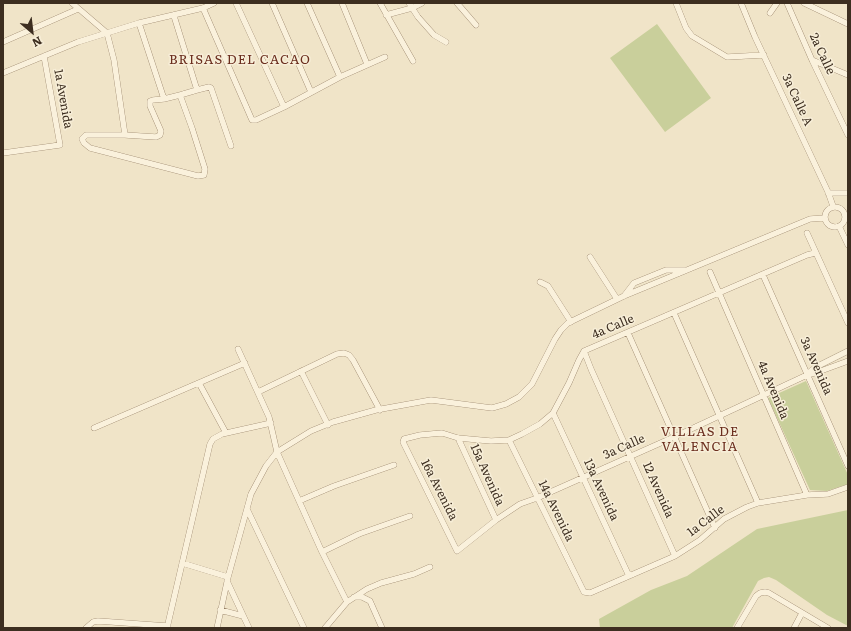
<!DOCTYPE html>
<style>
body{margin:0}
#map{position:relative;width:851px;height:631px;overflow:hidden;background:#f0e4c8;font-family:Literata,serif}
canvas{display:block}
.frame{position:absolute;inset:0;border:4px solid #3d2e20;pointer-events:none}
.north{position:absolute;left:12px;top:12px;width:40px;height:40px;-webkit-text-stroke:3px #f7eed8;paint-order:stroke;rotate:152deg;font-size:11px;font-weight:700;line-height:16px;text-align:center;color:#3d2e20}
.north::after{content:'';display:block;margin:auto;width:14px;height:18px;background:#3d2e20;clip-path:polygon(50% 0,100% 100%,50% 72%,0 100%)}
</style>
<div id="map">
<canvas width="851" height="631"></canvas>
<div class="frame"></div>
<div class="north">N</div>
</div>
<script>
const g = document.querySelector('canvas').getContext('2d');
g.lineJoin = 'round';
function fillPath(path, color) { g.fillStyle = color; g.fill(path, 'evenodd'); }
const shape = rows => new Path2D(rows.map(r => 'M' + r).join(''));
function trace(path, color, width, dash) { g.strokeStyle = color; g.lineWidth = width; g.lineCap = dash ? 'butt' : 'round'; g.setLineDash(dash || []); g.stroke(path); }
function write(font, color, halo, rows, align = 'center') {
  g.font = font + ' Literata,serif'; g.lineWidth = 3; g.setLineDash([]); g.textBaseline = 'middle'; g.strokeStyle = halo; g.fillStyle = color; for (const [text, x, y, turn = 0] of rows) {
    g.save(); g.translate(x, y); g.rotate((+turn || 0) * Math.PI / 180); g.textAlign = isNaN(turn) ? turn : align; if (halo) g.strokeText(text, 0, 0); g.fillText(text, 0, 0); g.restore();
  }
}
fillPath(shape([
 [657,24,711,98,665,132,610,58],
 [806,381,848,475,848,484,827,491,810,490,768,398],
 [848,510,848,626,827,615,776,580,769,577,764,578,758,581,732,628,600,628,599,619,651,590,687,576,757,529]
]), '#c9cf9b');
const minor = shape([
 [72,3,107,33,114,60,125,135,156,137,160,135,161,131,150,106,150,101,153,100,164,99,139,23],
 [236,3,284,107],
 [272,3,311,92],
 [307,3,340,77],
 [342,3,367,64],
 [380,3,413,61],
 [409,3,418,17,434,35,446,42],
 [457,3,476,25],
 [676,3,686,28,692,36,727,57,764,55],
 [741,3,755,37,828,192,833,206],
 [787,3,812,60,848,135],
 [804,3,848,24],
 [203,8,252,120,256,120,284,107,340,77,385,57],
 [770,13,777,3],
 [386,15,412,8,422,3],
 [174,16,197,90,209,87,211,88,231,146],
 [3,42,78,9],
 [812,60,848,75],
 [3,73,78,42,139,23,203,8,214,3],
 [164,99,180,95],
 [125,135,86,135,82,139,84,143,90,148,198,176,204,175,205,169,192,128,180,95,197,90],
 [3,153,60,145,44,56],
 [828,193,848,193],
 '825 217a10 10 0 1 1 20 0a10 10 0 1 1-20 0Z',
 [839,226,848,245],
 [807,233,848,323],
 [815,253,807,255,584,351,579,360,569,383,553,413,540,424,522,434,509,440,491,441,458,438,442,433,420,435,404,439,403,442,457,551,496,520,520,504,537,498,674,437,807,375,818,372,848,361],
 [590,257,617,299],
 [710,272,807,495],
 [763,275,848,466],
 [540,282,548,286,571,322],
 [624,296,634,283,666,270,685,270],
 [674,313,758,503],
 [628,333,715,528],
 [238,349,269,417,277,452,322,552,347,602],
 [584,351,591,369,675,556],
 [301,371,328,425],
 [807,374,816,367,848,351],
 [199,383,226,433],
 [258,392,337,354,344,353,349,355,353,360,380,410],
 [553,413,629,576],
 [94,428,245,363],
 [458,438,496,520],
 [509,440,584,592,590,593,675,556,700,540,724,519,747,507,758,503,807,495,828,494,848,487],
 [299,501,334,486,394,465],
 [247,509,304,628],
 [322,552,359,534,410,516],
 [182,563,228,577],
 [354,597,362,597,370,601,382,628],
 [220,610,243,616],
 [86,628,93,622,98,621,168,626],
 [167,628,210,444,213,439,222,434,271,423],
 [217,628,227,582],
 [249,628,227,581,251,494,266,466,277,452,311,431,333,422,376,410,431,400,492,408,506,404,519,397,532,384,555,339,561,330,568,323,624,296,687,270,810,219,824,218],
 [325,628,347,602,367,589,381,583,414,574,430,567],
 [737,628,756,596,760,593,765,592,769,593,828,628],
 [794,628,802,613]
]);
trace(minor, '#8d765c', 6);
trace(minor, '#faf1dc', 5.5);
write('12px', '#3d2e20', '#f7eed8', [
 ["2a Calle",822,54,65],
 ["1a Avenida",63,99,80],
 ["3a Calle A",797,100,65],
 ["4a Calle",613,327,-23],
 ["3a Avenida",816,366,66],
 ["4a Avenida",773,390,67],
 ["3a Calle",624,447,-24],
 ["15a Avenida",487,475,66],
 ["16a Avenida",439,490,63],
 ["13a Avenida",601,490,65],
 ["12 Avenida",658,490,66],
 ["14a Avenida",556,511,64],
 ["1a Calle",706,521,-37]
]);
g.letterSpacing = '1px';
write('13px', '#6b2e1e', '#f7eed8', [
 ["BRISAS DEL CACAO",240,60],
 ["VILLAS DE",700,432],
 ["VALENCIA",700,447]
]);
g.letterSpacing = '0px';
</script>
